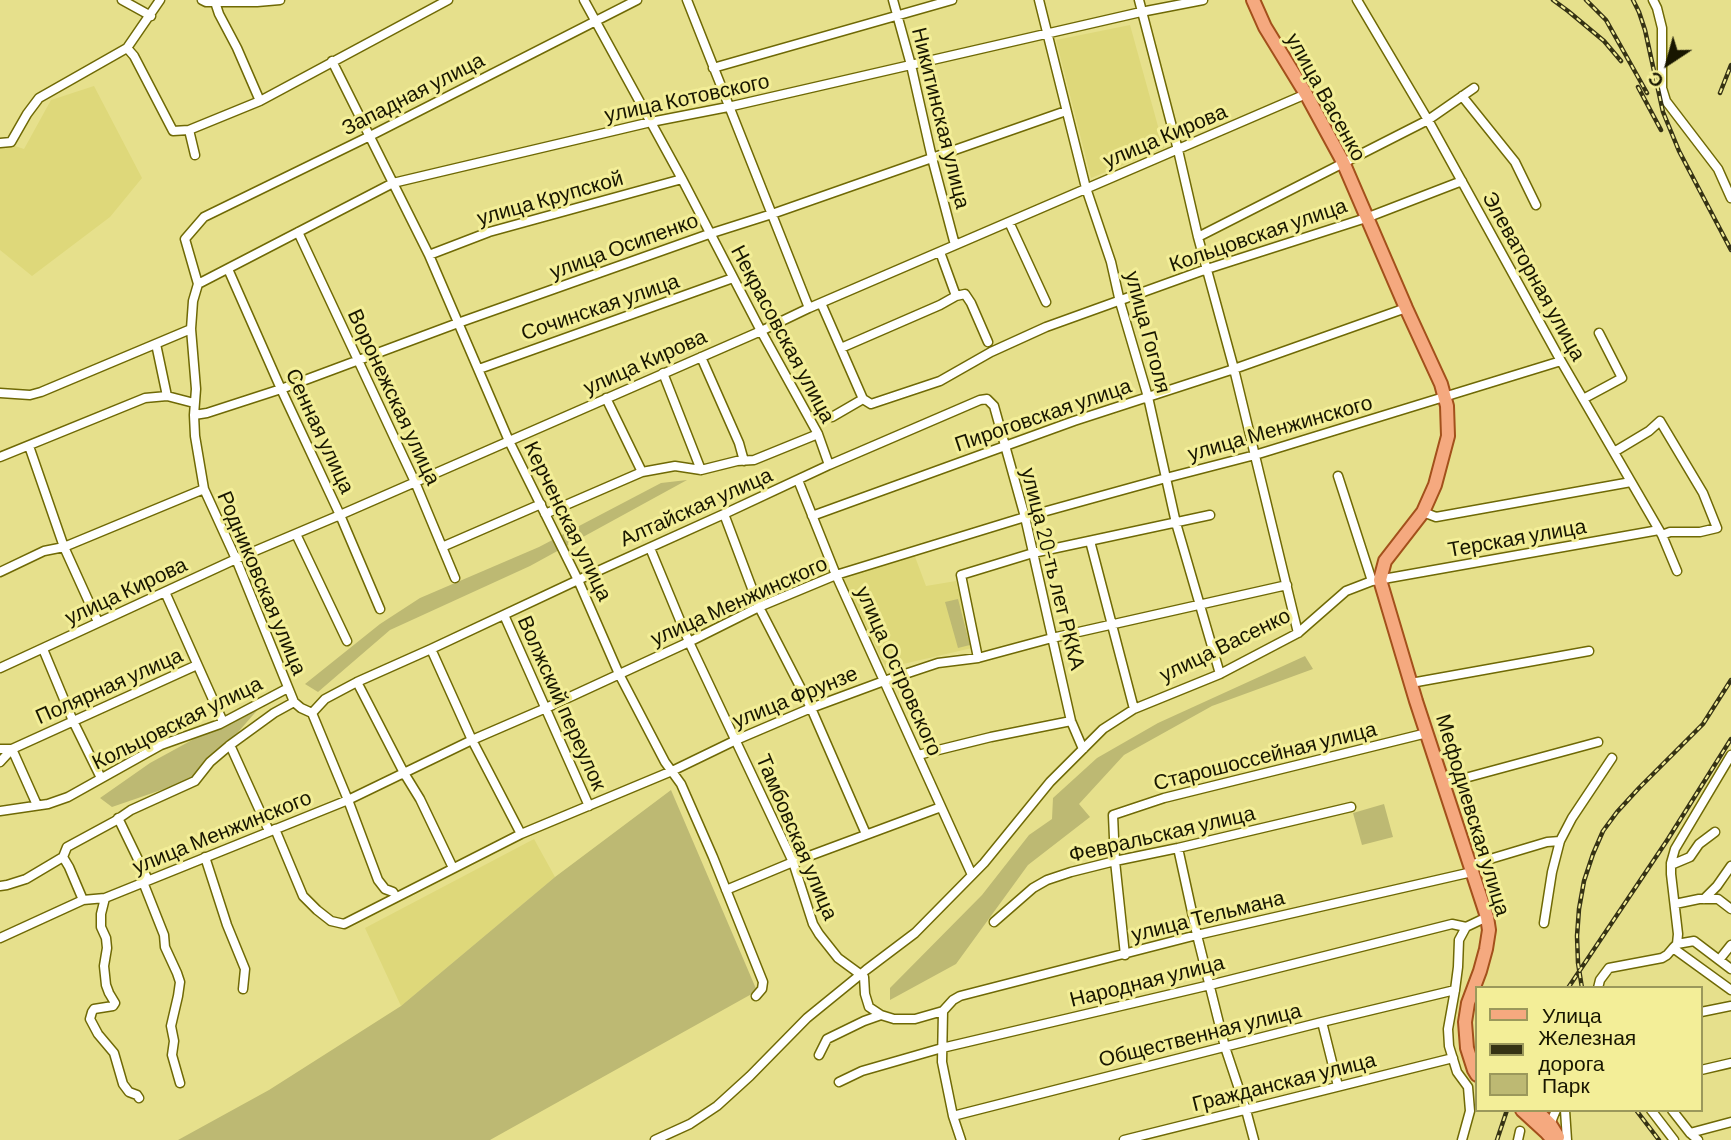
<!DOCTYPE html>
<meta charset="utf-8">
<style>
body{margin:0}
#map{position:relative;width:1731px;height:1140px;overflow:hidden;background:#e6e08c;font-family:Barlow,sans-serif}
canvas{display:block}
.legend{position:absolute;left:1475px;top:986px;width:228px;height:126px;box-sizing:border-box;background:#f3ee98;border:2px solid #9b985b;margin:0;padding:9px 12px;list-style:none;font-size:21px;color:#181600}
.legend li{display:flex;align-items:center;gap:14px;height:35px}
.legend b{width:35px;border:2px solid #9b985b}
.north{position:absolute;left:1633px;top:28px;width:70px;height:70px;-webkit-text-stroke:5px #f3ee98;paint-order:stroke;rotate:216deg;font-size:19px;font-weight:700;line-height:28px;text-align:center;color:#181600}
.north::after{content:'';display:block;margin:auto;width:24px;height:32px;background:#181600;clip-path:polygon(50% 0,100% 100%,50% 72%,0 100%)}
</style>
<div id="map">
<canvas width="1731" height="1140"></canvas>
<ul class="legend">
<li><b style="height:9px;background:#f5a97f"></b>Улица</li>
<li><b style="height:9px;background:#353214"></b>Железная дорога</li>
<li><b style="height:19px;background:#bdb973"></b>Парк</li>
</ul>
<div class="north">С</div>
</div>
<script>
const g = document.querySelector('canvas').getContext('2d');
g.lineJoin = 'round';
function fillPath(path, color) { g.fillStyle = color; g.fill(path, 'evenodd'); }
const shape = rows => new Path2D(rows.map(r => 'M' + r).join(''));
function trace(path, color, width, dash) { g.strokeStyle = color; g.lineWidth = width; g.lineCap = dash ? 'butt' : 'round'; g.setLineDash(dash || []); g.stroke(path); }
function write(font, color, halo, rows, align = 'center') {
  g.font = font + ' Barlow,sans-serif'; g.lineWidth = 6; g.setLineDash([]); g.textBaseline = 'middle'; g.strokeStyle = halo; g.fillStyle = color; for (const [text, x, y, turn = 0] of rows) {
    g.save(); g.translate(x, y); g.rotate((+turn || 0) * Math.PI / 180); g.textAlign = isNaN(turn) ? turn : align; if (halo) g.strokeText(text, 0, 0); g.fillText(text, 0, 0); g.restore();
  }
}
fillPath(shape([
 [1130,25,1164,148,1091,178,1056,40],
 [94,86,142,178,110,217,32,276,0,250,0,141,24,149,51,100],
 [914,554,926,586,956,581,972,648,886,668,842,576],
 [534,839,555,877,401,1006,365,928]
]), '#ded87a');
fillPath(shape([
 [687,480,530,566,390,630,318,692,305,684,380,624,420,598,539,547,661,483],
 [958,599,970,645,958,648,945,602],
 [1305,656,1313,669,1212,706,1124,755,1079,804,1090,817,1028,865,956,964,890,1000,890,988,982,895,1029,835,1052,819,1053,798,1097,758,1158,723],
 [267,699,199,777,112,807,100,798,150,763],
 [671,790,757,991,490,1140,178,1140,269,1090,401,1006,555,877],
 [1384,804,1393,837,1362,845,1353,813]
]), '#bdb973');
const minor = shape([
 [122,0,151,16],
 [202,0,206,2,257,2,280,0],
 [584,0,682,179,761,331,818,434,829,465],
 [687,0,809,308],
 [893,0,911,65,932,158,955,245],
 [1039,0,1086,188,1111,262,1120,302,1148,397,1176,523,1220,674],
 [1139,0,1178,150,1198,237,1234,369,1298,633],
 [1357,0,1428,120,1561,361,1662,535,1677,571],
 [1653,0,1657,8,1662,28,1662,88,1666,101,1718,169,1731,198],
 [215,2,219,14,237,48,260,101],
 [127,48,134,56,173,131,189,130,260,101,448,0],
 [332,61,429,255,509,441,578,580,619,674,665,762,681,784,713,857,763,982,762,989,756,996],
 [713,68,952,0],
 [1462,96,1515,162,1536,205],
 [189,130,195,155],
 [0,143,11,142,27,114,39,98,127,48,160,0],
 [1009,222,1046,302],
 [298,232,415,482,455,578],
 [1198,237,1428,120,1474,88],
 [940,252,956,296,965,294,971,303,988,342],
 [429,255,489,232,682,179],
 [228,269,281,389,340,515,380,609],
 [198,284,393,183,651,122,728,107,1141,12,1203,0],
 [821,303,863,399],
 [156,344,167,396],
 [841,348,940,305,956,296],
 [701,357,739,443,744,461],
 [479,369,733,278],
 [663,373,701,470],
 [0,393,30,395,41,392,191,329],
 [606,398,642,472],
 [1583,399,1622,378,1599,333],
 [194,415,207,413,281,389,458,323,709,234,772,214,1066,111],
 [832,417,863,399,871,404,940,381,991,352,1046,327,1207,269,1366,218,1462,181],
 [29,446,64,547,98,622],
 [1614,452,1649,431,1660,421,1703,493,1717,528,1700,532,1670,532,1662,535],
 [0,457,145,398,167,396,194,403],
 [1338,476,1372,581],
 [798,480,836,575,972,875],
 [1423,512,1436,517,1631,482],
 [545,514,642,472,675,466,701,470,737,461,754,460,818,434],
 [724,514,759,607,811,708,866,834],
 [812,516,1074,421,1234,369,1406,308],
 [296,534,347,641],
 [1090,541,1134,709],
 [442,547,541,504],
 [650,548,689,642,793,862,813,924,819,934,838,958,864,977,865,994,869,1007,881,1015],
 [0,572,44,551,64,547,204,489],
 [165,592,223,722],
 [504,615,589,806],
 [43,649,73,721,101,778],
 [431,649,472,740,521,834],
 [978,658,961,575,1033,553,1210,515],
 [0,668,236,559,340,515,761,331,809,308,1306,94],
 [357,682,404,773,420,799,453,868],
 [1411,683,1589,651],
 [312,713,325,699,357,682,431,649,578,580,724,514,829,465,980,400,987,399,994,406,1025,517,1071,721,1083,749],
 [230,745,269,831],
 [0,749,12,749,37,805],
 [918,755,991,737,1071,721],
 [0,762,12,749,197,665],
 [1443,784,1598,742],
 [0,811,48,804,68,797,161,745,220,724,288,688],
 [118,818,148,880],
 [275,829,303,896,317,910,331,921,344,924,521,834,672,771,736,740,811,708,884,681,938,663,978,658,1052,638,1287,585],
 [1178,848,1197,935,1225,1047,1246,1110,1254,1140],
 [63,857,69,867,83,900],
 [205,857,227,925,245,969,243,989],
 [1470,865,1547,842,1560,841],
 [1671,865,1690,857,1699,844,1715,832],
 [143,882,164,935,165,947,177,973,180,982,178,996,171,1026,174,1041,172,1055,180,1083],
 [0,886,7,885,26,879,63,857,67,847,115,821,131,810,195,781,210,762,230,745,274,713,294,702],
 [726,890,793,862,941,807],
 [396,897,393,892,385,889,378,880,348,800,312,713,301,708,294,702,236,559,204,489,195,436,194,415,196,389,191,329,193,301,198,284,185,239,204,217,370,136,637,0],
 [105,898,101,914,101,927,106,938,107,948,104,966,106,985,109,993,115,1003,113,1006,94,1009,92,1012,90,1019,98,1034,114,1053,123,1084,129,1092,137,1095,139,1098],
 [1704,899,1717,886,1731,866],
 [1675,904,1699,899,1718,899,1731,909],
 [994,922,1033,888,1047,880,1071,872,1115,861,1178,848,1351,807],
 [1544,923,1552,872,1560,841,1572,818,1612,758],
 [0,938,83,900,105,898,348,800,472,740,546,708,689,642,759,607,836,575,1025,517,1166,478,1255,455,1561,361],
 [1677,944,1694,941,1731,969],
 [1673,948,1677,944,1678,934,1671,874,1671,863,1675,849,1731,755],
 [1125,955,1115,861,1113,815,1164,798,1427,733],
 [1719,960,1731,945],
 [1598,988,1600,980,1609,968,1662,958,1667,955,1673,948,1731,990],
 [1701,1012,1731,1006],
 [1322,1022,1338,1086],
 [819,1055,827,1039,864,1021,881,1015,894,1019,915,1019,943,1011],
 [1701,1070,1731,1063],
 [839,1082,862,1071,942,1048,1210,985,1452,924,1466,927],
 [1565,1110,1567,1140],
 [1651,1110,1674,1140],
 [1672,1110,1690,1133,1698,1140],
 [953,1116,1322,1022,1455,990],
 [1549,1127,1556,1110],
 [1690,1133,1731,1122],
 [655,1140,690,1124,717,1106,750,1076,807,1018,866,970,915,933,984,863,1050,782,1103,729,1134,709,1220,674,1298,633,1346,591,1372,581,1659,530],
 [961,1140,953,1116,942,1062,943,1011,953,1000,960,996,1197,935,1472,872],
 [1124,1140,1453,1058],
 [1462,1140,1470,1111,1468,1087,1457,1072,1449,1046,1448,1029,1455,990,1458,967,1459,940,1466,927,1487,917],
 [1518,1140,1520,1131]
]);
const primary = shape([
 [1253,0,1265,27,1306,94,1343,162,1406,308,1441,384,1447,406,1448,436,1435,485,1423,512,1385,561,1380,580,1416,701,1487,917,1489,930,1486,949,1480,971,1468,1003,1465,1022,1467,1048,1474,1070,1477,1075],
 [1522,1110,1546,1132,1553,1140],
 [1536,1110,1550,1124,1558,1137]
]);
trace(minor, '#6f6905', 11);
trace(primary, '#a3501b', 16);
trace(minor, '#fff', 8);
trace(primary, '#f5a97f', 12);
const rail = shape([
 [1553,0,1568,11,1604,41,1621,61],
 [1586,0,1606,20,1647,93],
 [1633,0,1639,12,1645,30,1663,112,1679,151,1731,250],
 [1638,87,1661,130],
 [1720,93,1731,65],
 [1568,988,1668,839,1731,739],
 [1582,988,1578,963,1577,936,1579,909,1584,881,1593,854,1603,831,1617,812,1639,788,1703,724,1731,680],
 [1636,1110,1659,1140],
 [1497,1140,1507,1110]
]);
trace(rail, '#353214', 4.5);
trace(rail, '#f3ee98', 2, [5]);
write('21px', '#181600', '#f3ee98', [
 ["Западная улица",413,94,-27],
 ["улица Васенко",1326,97,61],
 ["улица Котовского",687,98,-12],
 ["Никитинская улица",941,118,76],
 ["улица Кирова",1165,136,-23],
 ["улица Крупской",550,198,-16],
 ["Кольцовская улица",1258,235,-19],
 ["улица Осипенко",624,246,-20],
 ["Элеваторная улица",1534,276,61],
 ["Сочинская улица",600,307,-19],
 ["улица Гоголя",1148,332,75],
 ["Некрасовская улица",783,334,62],
 ["улица Кирова",645,362,-24],
 ["Воронежская улица",394,397,65],
 ["Пироговская улица",1043,415,-19],
 ["улица Менжинского",1280,428,-16],
 ["Сенная улица",320,431,65],
 ["Алтайская улица",696,507,-24],
 ["Керченская улица",568,521,64],
 ["Терская улица",1517,538,-10],
 ["улица 20-ть лет РККА",1053,569,76],
 ["Родниковская улица",262,583,67],
 ["улица Кирова",126,591,-25],
 ["улица Менжинского",739,601,-24],
 ["улица Васенко",1225,645,-26],
 ["улица Островского",899,671,66],
 ["Полярная улица",109,686,-24],
 ["улица Фрунзе",795,697,-22],
 ["Волжский переулок",562,703,66],
 ["Кольцовская улица",177,723,-26],
 ["Старошоссейная улица",1265,756,-14],
 ["Мефодиевская улица",1473,815,73],
 ["улица Менжинского",222,832,-22],
 ["Февральская улица",1162,834,-13],
 ["Тамбовская улица",797,837,67],
 ["улица Тельмана",1208,916,-14],
 ["Народная улица",1147,981,-14],
 ["Общественная улица",1200,1035,-14],
 ["Гражданская улица",1284,1082,-14]
]);
</script>
